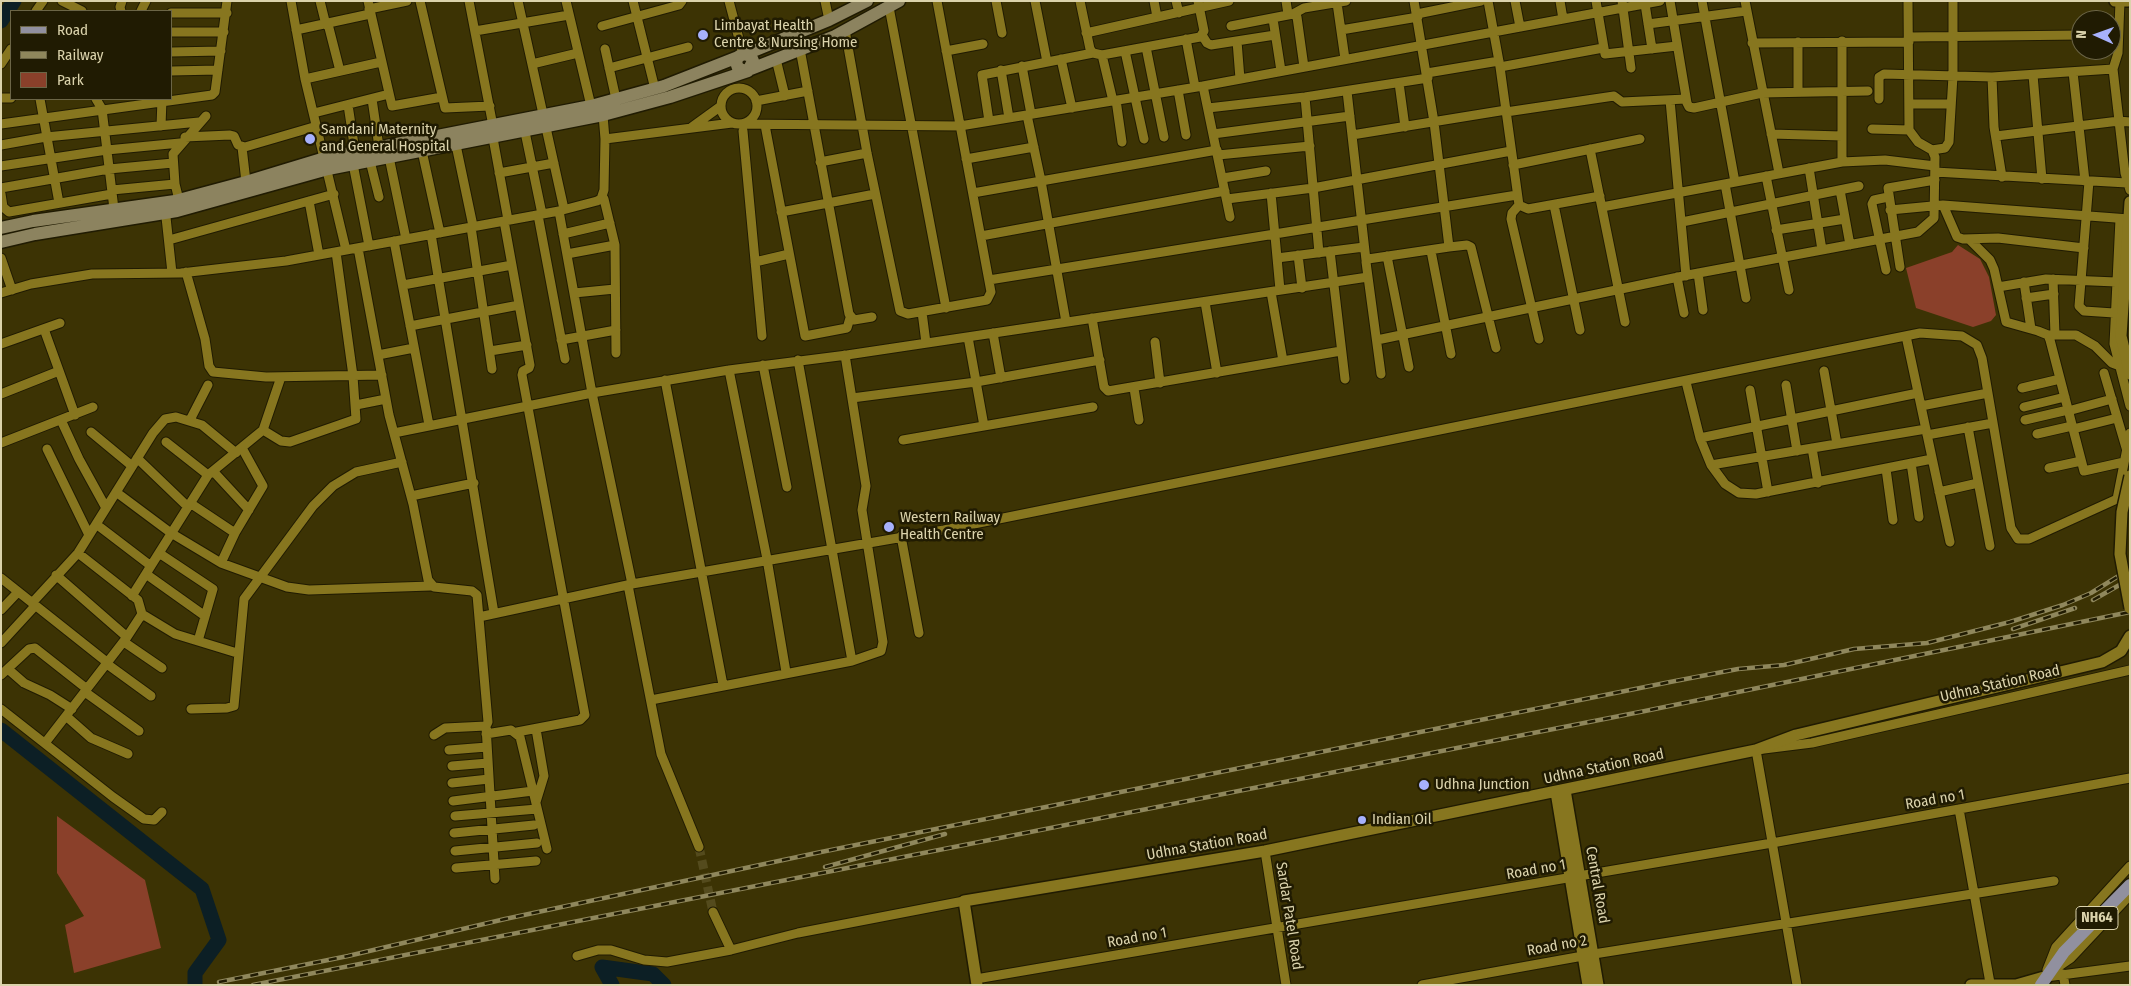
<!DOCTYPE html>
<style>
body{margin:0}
#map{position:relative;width:2131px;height:986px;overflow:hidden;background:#3c3304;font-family:"Fira Sans Condensed",sans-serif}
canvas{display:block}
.frame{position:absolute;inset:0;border:2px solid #dbd3ac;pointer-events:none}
.legend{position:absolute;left:10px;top:10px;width:162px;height:90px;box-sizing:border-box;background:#201b02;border:1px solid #6b6546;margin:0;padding:6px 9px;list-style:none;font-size:15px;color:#dbd3ac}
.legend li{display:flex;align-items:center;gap:10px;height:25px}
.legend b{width:25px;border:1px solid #6b6546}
.north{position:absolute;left:2071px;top:10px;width:50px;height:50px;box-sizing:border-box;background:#201b02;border:1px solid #6b6546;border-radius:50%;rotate:272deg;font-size:14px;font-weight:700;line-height:20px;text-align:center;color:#dbd3ac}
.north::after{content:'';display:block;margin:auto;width:18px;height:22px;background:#a7b1fc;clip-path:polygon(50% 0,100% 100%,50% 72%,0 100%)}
</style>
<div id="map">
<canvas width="2131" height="986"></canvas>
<div class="frame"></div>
<ul class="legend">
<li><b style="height:6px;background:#91909f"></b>Road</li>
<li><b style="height:6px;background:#8f875c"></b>Railway</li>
<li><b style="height:14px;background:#8a402a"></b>Park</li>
</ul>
<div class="north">N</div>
</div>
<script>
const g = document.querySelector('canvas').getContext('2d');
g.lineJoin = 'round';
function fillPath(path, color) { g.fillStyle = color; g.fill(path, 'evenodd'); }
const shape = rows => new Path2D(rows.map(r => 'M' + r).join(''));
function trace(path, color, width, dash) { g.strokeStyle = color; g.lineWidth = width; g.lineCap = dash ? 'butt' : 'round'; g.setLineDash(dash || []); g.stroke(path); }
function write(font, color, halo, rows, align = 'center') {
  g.font = font + ' "Fira Sans Condensed",sans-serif'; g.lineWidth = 5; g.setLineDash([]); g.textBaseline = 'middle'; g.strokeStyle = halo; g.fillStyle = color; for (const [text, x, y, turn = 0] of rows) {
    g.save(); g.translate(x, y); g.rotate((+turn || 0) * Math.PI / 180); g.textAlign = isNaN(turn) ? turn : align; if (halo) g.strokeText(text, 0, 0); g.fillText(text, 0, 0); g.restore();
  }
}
fillPath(shape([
 [1958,245,1980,259,1989,277,1996,315,1991,321,1973,327,1916,308,1906,268,1952,252],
 [57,816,145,880,161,948,74,973,65,925,84,916,57,873]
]), '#8a402a');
trace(shape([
 [1,21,14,1],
 [1,730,202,889,219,940,195,973,195,985],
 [612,985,602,967,653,974,664,985]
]), '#0c1f25', 15);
trace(shape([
 [699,847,713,912]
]), '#544b1d', 9, [9, 4.5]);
const minor = shape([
 [62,1,82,11],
 [291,1,305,79,346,250],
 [320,1,326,25],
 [368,1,392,106,442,97],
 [420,1,445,108,490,106],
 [469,1,493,126],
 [518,1,564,209],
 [566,1,591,106],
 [633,1,655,89],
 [729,1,743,54],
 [825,1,829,20],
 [996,1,1002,33],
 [1035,1,1047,62],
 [1080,1,1090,49,1093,53,1102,55,1200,37,1204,31,1198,1],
 [1154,1,1157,17],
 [1176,1,1179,13],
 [1286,1,1288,14],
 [1414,1,1434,122,1449,247],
 [1488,1,1500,67,1519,205,1528,209,1600,196],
 [1515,1,1520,27],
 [1560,1,1563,19],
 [1596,1,1605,54,1677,46],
 [1622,1,1631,68],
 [1670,1,1687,103,1689,107,1694,108,1762,93,1868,91],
 [1702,1,1735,182],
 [1745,1,1779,173],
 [2120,1,2118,53,2113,69,2125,173,2130,190],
 [1337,3,1345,59],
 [1645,4,1652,49],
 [889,7,946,308],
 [369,9,407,1],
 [36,11,43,1],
 [121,11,120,7,122,1],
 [141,11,146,1],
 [171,13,227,13],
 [1293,14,1304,8,1346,1],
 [1417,14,1481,1],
 [1273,19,1281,71],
 [328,24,340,71],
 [1648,24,1746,11],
 [602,26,679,5,682,1],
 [1231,26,1293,14,1297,17,1304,67],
 [296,30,370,14],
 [845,30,867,153,900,311,908,314,987,300,991,292,937,1],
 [1341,30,1418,17],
 [475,31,569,15],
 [171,32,224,32],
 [1086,33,1229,1],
 [1202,35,1207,43,1211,45,1275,35],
 [1909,37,2081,35],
 [1186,39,1195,87],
 [1237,41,1240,79],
 [1798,42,1798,91],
 [1752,43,1909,42],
 [1146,47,1164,137],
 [605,49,616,99],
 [800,49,849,314,854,320,872,317],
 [946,51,983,44],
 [1125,51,1144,139],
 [171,52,221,51],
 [1102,55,1113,101],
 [776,59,785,96],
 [1061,59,1072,108],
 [1,64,11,49],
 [532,64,578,53],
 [1022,66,1031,114],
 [1500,67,1603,48],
 [609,68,688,47],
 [1001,70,1009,118],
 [171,71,218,70],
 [2073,72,2085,181],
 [1427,73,1499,61],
 [2033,75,2042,179],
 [1992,77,1994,127,2002,177],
 [305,79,381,62],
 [1399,83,1405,127],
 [1203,86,1230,217],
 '721 106a18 18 0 1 1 36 0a18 18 0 1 1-36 0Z',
 [1178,90,1186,135],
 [1347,91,1366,260],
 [1305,97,1319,253],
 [1,98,11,98],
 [40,99,59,203],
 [96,99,102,109,114,209],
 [372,99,379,147],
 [1879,99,1879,77,1884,74,1992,77,2113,69],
 [1116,100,1122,142],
 [1670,100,1686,276],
 [756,101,808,91],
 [1909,104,1951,104],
 [348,105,355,151],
 [1208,108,1305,97,1428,78],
 [1506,112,1614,96,1622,102,1686,99],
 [314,113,389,94],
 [1027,115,1041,181,1066,322],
 [989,121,982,75,1093,53],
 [1,124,212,95,215,92,227,1],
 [740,124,960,126,1203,86,1660,1],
 [765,125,805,336,847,328,850,318],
 [161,126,162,99],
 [692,127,721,106],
 [1872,129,1909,130],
 [743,131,762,336],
 [525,132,542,214],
 [1213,134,1350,116],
 [1771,134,1842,136],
 [1352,135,1506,110],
 [1996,136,2119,121,2130,122],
 [185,137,230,135,234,136,238,145,245,147,317,126],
 [493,138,508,220],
 [605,139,732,123],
 [1,145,46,137,199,122],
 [456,145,473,226],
 [242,147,246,182],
 [1590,149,1625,322],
 [1932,150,1945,148,1949,142,1953,76,1953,1],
 [422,151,440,233],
 [1218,155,1310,146],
 [389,157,406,239],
 [966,159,1034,147],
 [370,161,379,197],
 [820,162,867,153],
 [1842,162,1842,41],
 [353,164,369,246],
 [1513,165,1640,139],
 [1,166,107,150,180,143],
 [1809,168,1822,250],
 [1935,172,2127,183],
 [499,173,554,163],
 [1766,176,1789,290],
 [1223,178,1266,171],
 [2089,181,2079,306,2084,311,2114,313],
 [1725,184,1746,298],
 [1,188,109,169,173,163],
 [112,190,175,184],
 [1840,190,1850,245],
 [973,193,1217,150],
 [1271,193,1280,290],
 [1,194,3,207,9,212,112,194],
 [601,199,604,199,615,245,616,353],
 [1227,199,1313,188,1511,151],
 [179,200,175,184,173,154,206,116],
 [309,201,319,255],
 [1519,205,1512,213,1511,219,1539,339],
 [1554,205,1580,330],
 [1943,205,1957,237,1963,239,1998,238,2084,248],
 [1602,207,1842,162,1885,160,1935,166],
 [165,208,172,273],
 [1890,210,1943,205,2129,219],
 [559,211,592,393,632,584],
 [781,212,875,194],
 [538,215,565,359],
 [2120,219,2114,344,2130,406],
 [504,221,530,365,529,368,523,371,522,375,585,715,580,720,517,732],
 [1682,222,1859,186],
 [471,227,492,369],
 [1776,230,1845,219],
 [431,234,494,613],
 [563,234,610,223],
 [981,236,1225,191],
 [1969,239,1990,260,1994,269,2006,322,2038,331,2048,335,2050,340,2084,471,2124,462],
 [169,240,334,194],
 [394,241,429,425],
 [358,248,389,415,413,504,428,580,434,587,472,591,477,595,488,722,486,726,495,879],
 [1330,251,1345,379],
 [1431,251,1451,354],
 [567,254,615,245],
 [1298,255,1302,288],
 [1387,256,1409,367],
 [1,258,12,290],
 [1277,258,1364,247],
 [755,262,789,254],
 [1900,267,1888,188,1935,180],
 [1886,270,1872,204,1874,200,1888,197],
 [186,272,205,339,209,366,213,372,266,377,382,375],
 [1698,273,1703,310],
 [1677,277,1684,313],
 [2053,279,2055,335],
 [989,280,1517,195],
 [2024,282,2031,329],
 [403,285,512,265],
 [1998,287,2046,279,2116,282],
 [1271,292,1283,361],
 [1,293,31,284,92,274,181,273,286,261,559,211,597,201,601,199,604,190,605,139,603,115],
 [574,293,615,289],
 [2026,298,2054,294],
 [1205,302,1217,373],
 [922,312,926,343],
 [1092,318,1104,387,1108,391,1341,351],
 [410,326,519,305],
 [44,329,75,415],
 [993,333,1001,378],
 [2048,335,2076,335,2095,346,2112,363,2120,366],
 [1906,336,1950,542],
 [968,337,984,426],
 [561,340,616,330],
 [1377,340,1688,275,1918,232,1934,218,1935,157,1932,150,1918,142,1909,130,1908,1],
 [1155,342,1160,383],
 [1,344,60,323],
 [490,351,527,345],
 [378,355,414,348],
 [798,360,852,661],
 [763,365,787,487],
 [729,370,767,559,786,672],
 [1824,371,1837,444],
 [2104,373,2127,451],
 [1381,374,1366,262,1368,259,1449,247,1467,245,1471,247,1496,348],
 [665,380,723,685],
 [1686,382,1700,438,1711,465,1725,484,1739,493,1756,494,1932,459],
 [1786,385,1797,451],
 [1134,388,1139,420],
 [2022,388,2060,379],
 [1750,390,1768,492],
 [1,394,59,371],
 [852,398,976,382,1100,360],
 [356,405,386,399],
 [1921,406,1988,393],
 [2024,407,2065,397],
 [2068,411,2112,399],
 [61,420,79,459,106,508],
 [190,420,208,385],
 [2025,420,2068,410],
 [1968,427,1990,546],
 [2073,429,2117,418],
 [263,430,281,441,290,442,356,419,353,376,336,252],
 [91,432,132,466],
 [394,433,592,393,729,370,847,355,1368,277],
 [2037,434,2072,426],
 [1927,435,1993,423],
 [1700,438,1918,393],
 [903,440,1093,407],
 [166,442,208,475],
 [1,443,93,407],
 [1812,448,1818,483],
 [47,449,89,535],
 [137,458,188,507],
 [1911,463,1919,517],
 [1711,465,1926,429],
 [2049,468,2081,461],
 [1886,469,1893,520],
 [213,471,249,510],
 [116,492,171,533,221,563,287,587,309,590,431,586],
 [1939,492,1978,483],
 [411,496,474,483],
 [2117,499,2130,433],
 [190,503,235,533],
 [96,524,151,566],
 [901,536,919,633],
 [159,553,213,589,198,641],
 [221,563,235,533,263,486,242,448],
 [146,574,205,616],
 [56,575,127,637],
 [1,578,108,663],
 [628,585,661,754,699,847],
 [132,596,208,475,263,430,281,377],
 [32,603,78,553,153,433,165,419,176,417,202,425,236,453],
 [1,610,18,592],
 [142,614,175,634,237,653],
 [479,617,632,584,944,530,1920,333,1962,336,1977,345,1982,358,2011,528,2018,539,2029,539,2117,499,2130,503],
 [124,642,162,668],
 [1,643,35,606],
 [107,664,151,696],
 [8,669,24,683,50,695,72,709],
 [1,675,29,649,35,648,87,689],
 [85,692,139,731],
 [651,700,852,661,881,651,883,642,862,510,866,486,845,355],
 [1,709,113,797,144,819,154,820,162,812],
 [191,709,227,708,234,706,244,599,313,506,333,486,356,472,402,462],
 [66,716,91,738,128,754],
 [536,729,544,776,536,802],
 [486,734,511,730,520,737,547,849],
 [434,735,445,728,486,726],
 [45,743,127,637,142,614,138,600,78,553],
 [449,750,487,747],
 [452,766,488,763],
 [452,783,489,779],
 [453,801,533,791],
 [1959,809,1990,983],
 [455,816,537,809],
 [454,833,534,825],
 [455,851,537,843],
 [1265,851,1286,985],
 [456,868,536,861],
 [713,912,731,950],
 [577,956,598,950,611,950,644,960,667,962,731,950,798,933,964,901],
 [2055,969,2071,958,2130,895],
 [2047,970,2056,947,2130,866],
 [2063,974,2065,985],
 [2046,977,2130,966],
 [976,979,1772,843,2130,778],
 [1422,985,1594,954,2054,881],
 [1797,985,1756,750,1812,743,2130,670]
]);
const tertiary = shape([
 [2115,1,2128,1],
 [2130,202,2121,336,2130,374],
 [1565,790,1598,985],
 [1556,792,1588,985],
 [977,985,964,901,1265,851,1756,750,1796,735,2102,662,2121,651,2130,636],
 [1971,985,2016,985,2044,977]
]);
const secondary = shape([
 [746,54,829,20,867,1],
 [751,69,835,36,899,1],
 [1,228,33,221,175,201,246,182,325,158,591,106,664,86,738,57],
 [1,242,35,234,177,211,328,169,603,115,670,97,748,71,753,61,751,56,743,54,738,57,736,62,738,68,745,71]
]);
const primary = shape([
 [2041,985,2064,952,2130,885]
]);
trace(minor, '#201b02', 11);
trace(tertiary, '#201b02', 14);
trace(secondary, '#201b02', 15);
trace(primary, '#201b02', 15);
trace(minor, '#87761f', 9);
trace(tertiary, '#87761f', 11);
trace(secondary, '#8c835f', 12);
trace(primary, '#91909f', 12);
const rail = shape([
 [2093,600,2130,579],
 [2013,629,2075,608],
 [825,867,945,834],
 [219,982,348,956,505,919,821,852,1670,682,1738,669,1784,665,1854,649,1927,643,2010,622,2063,605,2091,593,2130,569],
 [253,985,1645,711,2130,612]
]);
trace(rail, '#8f875c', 4.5);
trace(rail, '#201b02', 2.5, [8]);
const tertiaryBridge = shape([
 [2130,476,2122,512,2120,554,2130,608]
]);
trace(tertiaryBridge, '#201b02', 14, []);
trace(tertiaryBridge, '#87761f', 11);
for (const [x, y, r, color] of [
 [703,35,6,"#a7b1fc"],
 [310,139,6,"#a7b1fc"],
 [889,527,6,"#a7b1fc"],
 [1424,785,6,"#a7b1fc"],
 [1362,820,5,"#a7b1fc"]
]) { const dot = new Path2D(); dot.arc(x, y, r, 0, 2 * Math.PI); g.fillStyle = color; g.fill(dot); trace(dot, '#201b02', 2); }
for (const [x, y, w] of [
 [2097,918,42]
]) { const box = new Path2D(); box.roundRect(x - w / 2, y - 11.5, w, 23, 4); g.fillStyle = '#201b02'; g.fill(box); trace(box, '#dbd3ac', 1); }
write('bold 14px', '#dbd3ac', null, [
 ["NH64",2097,918]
]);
write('15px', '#dbd3ac', '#201b02', [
 ["Limbayat Health",714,26],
 ["Centre & Nursing Home",714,43],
 ["Samdani Maternity",321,130],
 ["and General Hospital",321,147],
 ["Western Railway",900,518],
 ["Health Centre",900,535],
 ["Udhna Junction",1435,785],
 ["Indian Oil",1372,820]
], 'left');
write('15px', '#dbd3ac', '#201b02', [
 ["Udhna Station Road",2000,684,-13],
 ["Udhna Station Road",1604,767,-12],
 ["Road no 1",1935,800,-10],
 ["Udhna Station Road",1207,845,-10],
 ["Road no 1",1536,870,-10],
 ["Central Road",1597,885,80],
 ["Sardar Patel Road",1289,916,81],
 ["Road no 1",1137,938,-10],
 ["Road no 2",1557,946,-10]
]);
</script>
